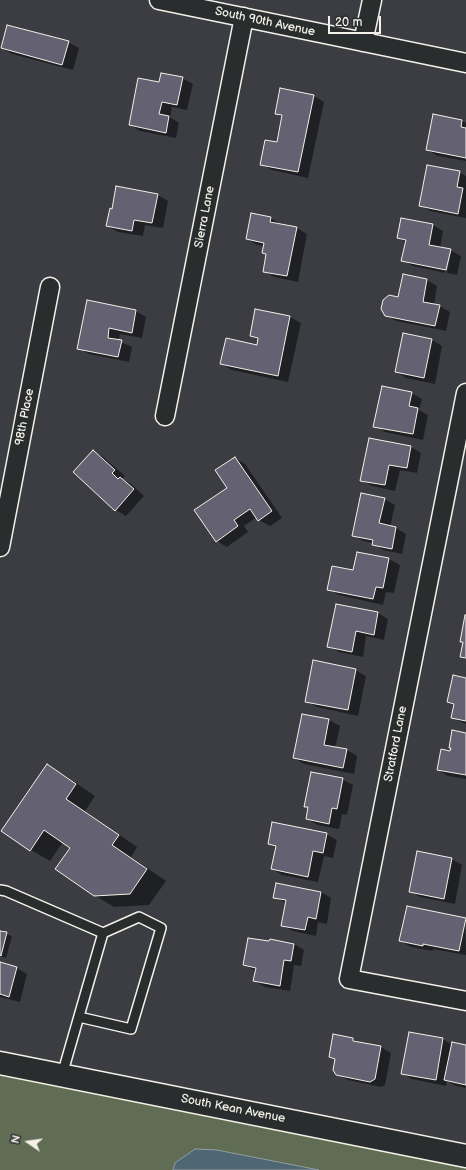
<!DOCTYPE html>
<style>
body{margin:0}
#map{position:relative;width:466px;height:1170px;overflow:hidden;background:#3b3d43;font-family:"Balsamiq Sans",sans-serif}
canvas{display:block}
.north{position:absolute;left:8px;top:1122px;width:40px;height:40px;-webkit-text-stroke:3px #2a2d2e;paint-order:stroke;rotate:283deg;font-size:11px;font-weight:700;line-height:16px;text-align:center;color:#f4f1e8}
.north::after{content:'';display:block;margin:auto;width:14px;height:18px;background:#f4f1e8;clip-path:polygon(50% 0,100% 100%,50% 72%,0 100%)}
.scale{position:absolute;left:328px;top:16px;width:53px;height:18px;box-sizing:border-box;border:2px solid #f4f1e8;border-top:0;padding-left:5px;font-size:12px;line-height:14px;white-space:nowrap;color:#f4f1e8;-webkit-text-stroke:3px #2a2d2e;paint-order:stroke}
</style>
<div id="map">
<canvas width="466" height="1170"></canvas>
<div class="north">N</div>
<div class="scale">20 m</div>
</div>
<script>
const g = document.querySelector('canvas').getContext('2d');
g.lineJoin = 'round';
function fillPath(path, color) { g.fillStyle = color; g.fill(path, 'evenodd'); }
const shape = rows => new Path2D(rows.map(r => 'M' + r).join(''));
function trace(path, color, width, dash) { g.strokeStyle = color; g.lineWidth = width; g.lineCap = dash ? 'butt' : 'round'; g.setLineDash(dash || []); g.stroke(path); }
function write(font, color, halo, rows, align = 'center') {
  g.font = font + ' "Balsamiq Sans",sans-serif'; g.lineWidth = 3; g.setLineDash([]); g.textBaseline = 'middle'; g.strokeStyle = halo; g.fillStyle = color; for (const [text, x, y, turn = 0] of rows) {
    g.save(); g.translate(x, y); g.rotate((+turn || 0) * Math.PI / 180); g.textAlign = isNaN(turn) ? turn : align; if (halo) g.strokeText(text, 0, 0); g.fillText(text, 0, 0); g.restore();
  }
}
fillPath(shape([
 [0,1063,466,1161,466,1170,0,1170]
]), '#606c53');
const water = shape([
 [195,1149,217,1150,319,1170,173,1170,175,1163,195,1149]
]);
fillPath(water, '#4f6674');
trace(water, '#919ea2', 1);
fillPath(shape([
 [68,42,79,48,73,70,12,54,2,48],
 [182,78,193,84,187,110,172,107,170,117,179,123,176,138,140,131,130,125,160,84],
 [314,96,324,102,308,178,272,170,261,164,277,143,283,117,276,114],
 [434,115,462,121,466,123,466,161,438,156,427,150],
 [459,172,466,176,466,218,430,211,420,205],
 [158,195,168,201,163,228,145,225,143,236,118,232,108,226,112,210],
 [270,218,281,224,297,228,307,234,298,282,274,277,264,271,267,255,263,253,265,246,257,245,247,239],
 [433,225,443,231,440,248,450,250,461,256,457,275,447,273,451,252,449,252,445,273,413,266,402,260,406,242,398,238],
 [403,275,427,280,437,286,434,305,439,306,450,312,446,331,396,321,386,315,399,298],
 [88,302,136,311,146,317,142,338,120,334,118,341,132,347,129,362,89,354,78,348],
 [256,310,290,317,301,323,288,382,232,370,221,364,258,346,259,340,251,336],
 [404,334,432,340,442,346,435,384,406,378,396,372],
 [411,393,422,399,419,410,428,415,423,440,385,432,375,426],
 [370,439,411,447,421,453,417,473,400,470,395,491,372,486,361,480],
 [93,451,103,457,125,476,122,479,131,484,144,496,126,516,116,510],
 [235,458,245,464,282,518,270,526,259,520,257,517,244,526,248,532,227,547,217,541],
 [384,499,395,505,390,527,396,528,406,534,402,554,383,550,373,543,363,541,353,535],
 [357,553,389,559,400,565,394,593,386,592,383,605,339,595,328,589,353,571],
 [337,605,378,613,388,619,384,640,366,636,363,657,339,652,329,646],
 [355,670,366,676,358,716,317,707,306,701],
 [466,679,466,724,452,718,455,706,448,702],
 [303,715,329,720,340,726,335,748,347,750,357,756,354,774,304,764,294,758],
 [466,734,466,779,448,776,438,770],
 [47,765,66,776,95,796,85,811,137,847,131,857,166,881,149,905,114,907,94,895,71,847,63,842,50,861,31,850,2,831],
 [342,779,353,785,347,815,342,814,339,829,318,825,307,819,309,808,306,806],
 [326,834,337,840,333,858,324,856,318,882,282,875,272,869,276,848,269,844],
 [418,852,452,859,462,865,455,904,420,897,410,891],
 [277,884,321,892,331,898,327,924,318,922,316,936,293,931,282,925,286,903,274,897],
 [465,919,466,955,433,949,433,951,411,947,400,941],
 [0,932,12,936,6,958,0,956],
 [294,944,304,950,301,966,294,965,290,991,265,987,254,981,256,971,244,965],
 [0,963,17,968,27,974,20,1002,0,997],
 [410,1033,443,1039,452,1045,466,1046,466,1088,456,1086,447,1081,446,1086,412,1079,402,1073],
 [353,1039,360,1043,381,1047,391,1053,385,1085,381,1087,348,1080,337,1074,336,1060,330,1057]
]), '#0007');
const building = shape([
 [7,25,69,41,62,65,1,48,7,25],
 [161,73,183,77,177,105,162,102,159,114,169,116,166,133,129,125,138,78,159,82,161,73],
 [280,88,314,95,298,172,260,165,265,140,277,142,282,115,275,114,280,88],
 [433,114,462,120,461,127,466,128,466,158,426,150,433,114],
 [427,165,460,171,457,187,463,188,458,214,419,206,427,165],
 [116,186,158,194,152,223,134,220,132,231,106,226,110,208,112,209,116,186],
 [251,213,271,217,270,222,297,227,287,276,263,272,266,254,262,253,264,243,246,239,251,213],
 [401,218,433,224,429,245,451,249,446,270,401,261,406,240,397,238,401,218],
 [403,274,427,279,423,302,440,305,435,326,385,316,381,309,383,300,389,295,398,297,403,274],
 [87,300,136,310,132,333,109,328,108,338,122,340,118,357,77,349,87,300],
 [255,309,290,316,278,376,220,364,226,338,257,345,258,338,250,336,255,309],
 [403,333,432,339,424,378,395,372,403,333],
 [382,386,412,392,409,406,418,408,413,434,373,427,382,386],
 [369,438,411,446,407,468,389,465,385,485,360,481,369,438],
 [93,450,115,470,112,473,118,479,120,477,134,489,115,511,73,472,93,450],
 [235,457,272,511,258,521,250,509,234,520,238,526,216,542,194,510,227,488,215,470,235,457],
 [361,493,385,498,379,523,396,527,392,549,372,545,373,540,352,536,361,493],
 [357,552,389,558,383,588,376,587,373,599,327,590,332,566,353,570,357,552],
 [336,604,378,612,374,635,356,631,352,652,327,647,336,604],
 [465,615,466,615,466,658,460,657,463,642,460,642,465,615],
 [313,660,356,669,348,710,305,702,313,660],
 [453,675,466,678,466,721,451,718,454,704,447,702,453,675],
 [302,714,329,719,324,745,347,749,343,768,293,758,302,714],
 [452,730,466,733,466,775,437,770,441,749,450,751,451,748,449,748,452,730],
 [47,764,76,784,66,799,119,835,112,845,147,869,130,894,94,896,55,869,70,848,44,830,30,851,1,831,47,764],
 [311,772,343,778,337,809,332,808,329,824,306,819,308,807,304,807,311,772],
 [272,822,327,833,323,853,313,851,308,877,271,869,276,846,268,844,272,822],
 [417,851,452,858,444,899,409,892,417,851],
 [276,883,321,892,316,919,308,917,305,930,281,926,286,900,273,898,276,883],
 [407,906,466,918,459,951,423,944,423,946,399,941,407,906],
 [0,931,7,932,1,956,0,955,0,931],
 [248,938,269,941,270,939,294,944,291,961,284,960,280,986,253,981,256,968,243,965,248,938],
 [0,962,17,967,9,997,0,994,0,962],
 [409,1032,443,1038,436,1080,401,1074,409,1032],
 [333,1034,353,1038,353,1041,381,1046,375,1079,370,1082,336,1075,333,1070,335,1059,329,1057,333,1034],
 [452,1042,466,1045,466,1085,444,1080,452,1042]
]);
fillPath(building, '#646173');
trace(building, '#f4f1e8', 1);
const lane = shape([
 [0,890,6,891,103,933,62,1075],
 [79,1017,131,1029,161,928,139,917,103,933]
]);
const street = shape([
 [159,0,466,63],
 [363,42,372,0],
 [466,393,349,979,466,1001],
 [165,416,244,17],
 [0,547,50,287]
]);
const secondary = shape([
 [0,1063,466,1156]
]);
trace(lane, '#f4f1e8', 12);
trace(street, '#f4f1e8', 21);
trace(secondary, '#f4f1e8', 25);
trace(lane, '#2a2d2e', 9);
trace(street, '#2a2d2e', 18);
trace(secondary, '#2a2d2e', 22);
write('12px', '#f4f1e8', '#2a2d2e', [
 ["South 90th Avenue",265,22,12],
 ["Sierra Lane",205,217,-79],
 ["98th Place",25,417,-79],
 ["Stratford Lane",396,744,-79],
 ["South Kean Avenue",233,1109,11]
]);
</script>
